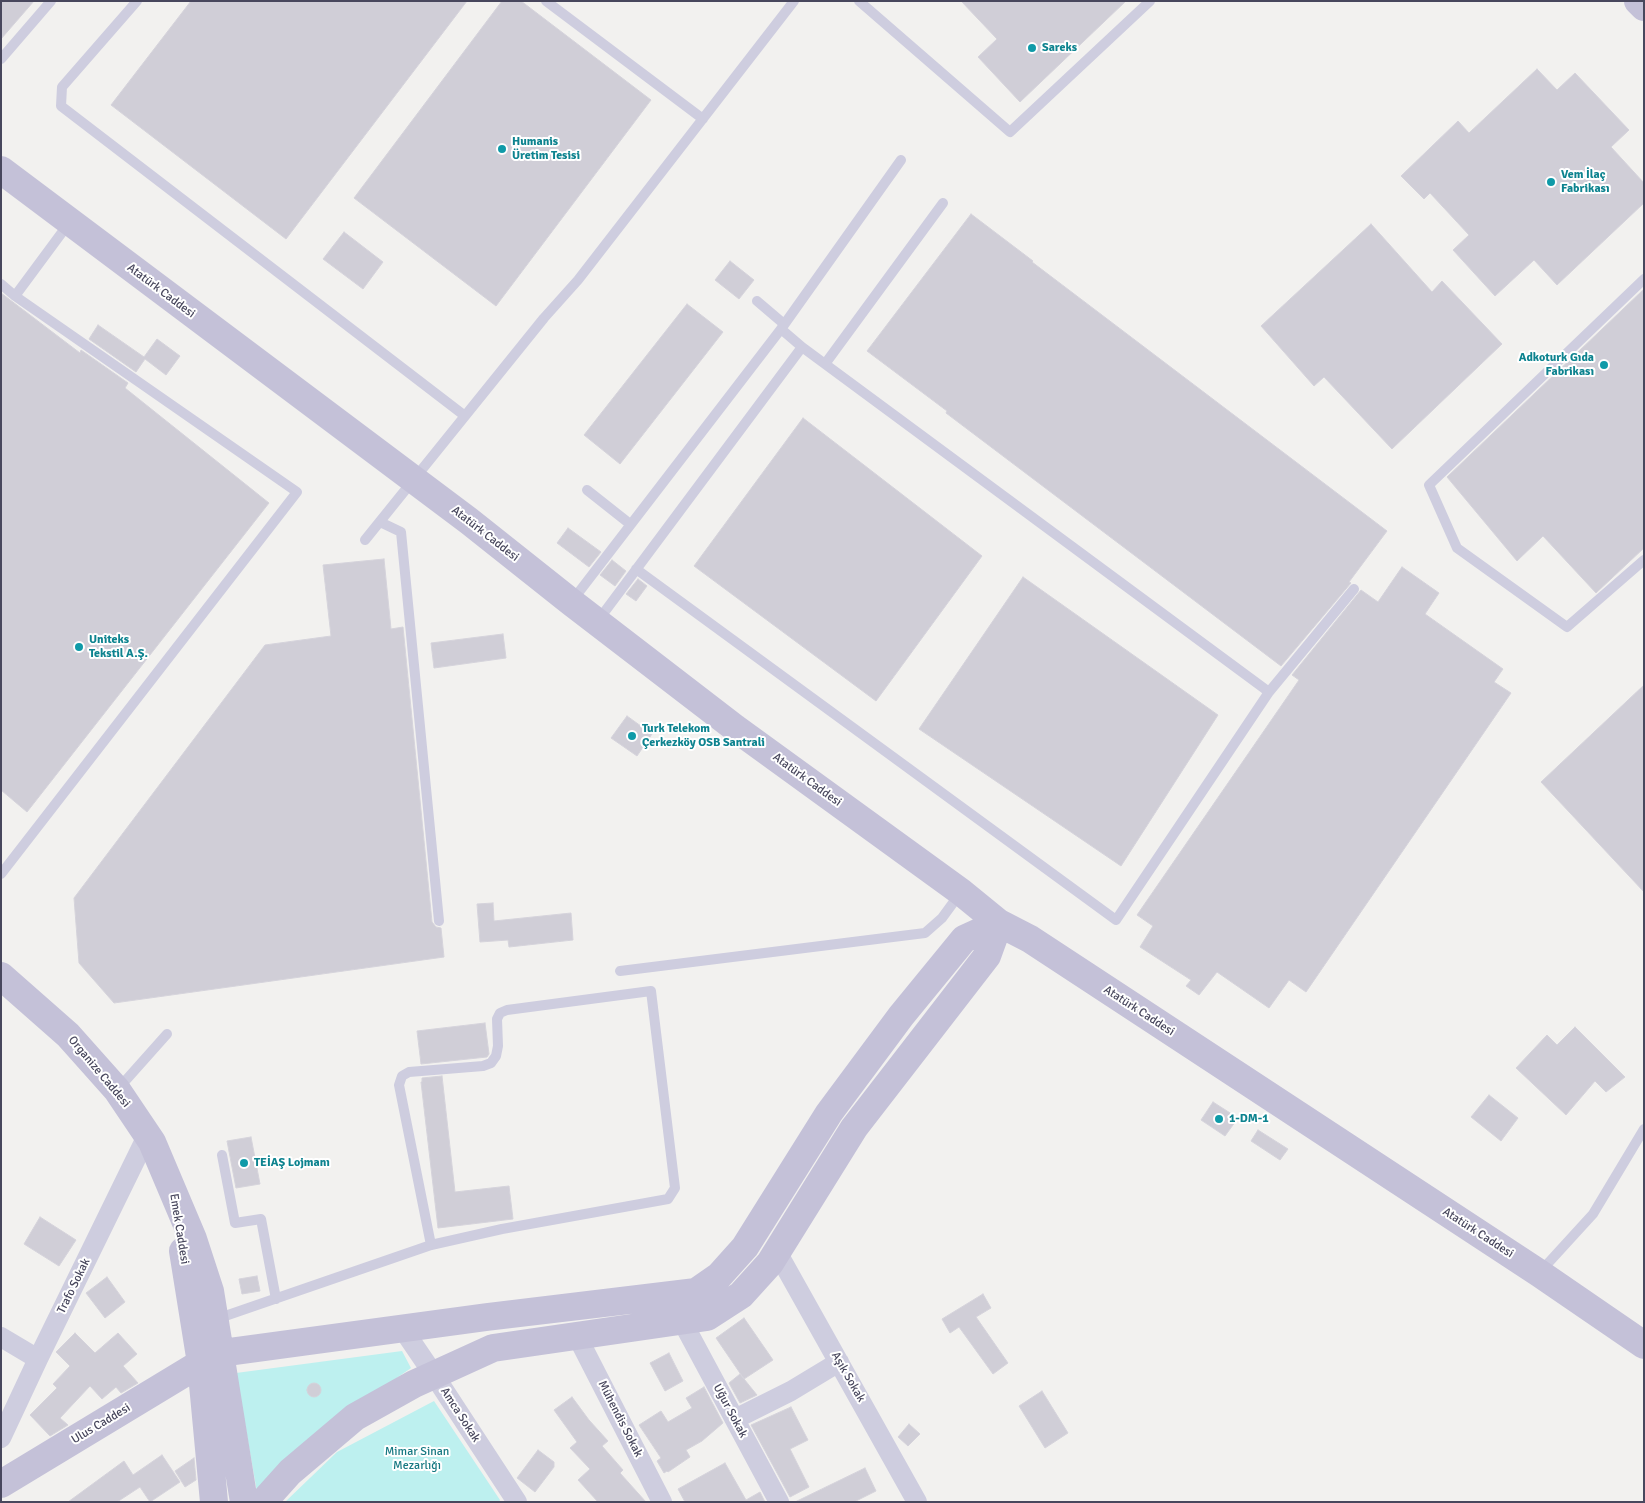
<!DOCTYPE html>
<meta charset="utf-8">
<style>
body{margin:0}
#map{position:relative;width:1645px;height:1503px;overflow:hidden;background:#f2f1ef;font-family:Signika,sans-serif}
canvas{display:block}
.frame{position:absolute;inset:0;border:2px solid #48475d;pointer-events:none}
</style>
<div id="map">
<canvas width="1645" height="1503"></canvas>
<div class="frame"></div>
</div>
<script>
const g = document.querySelector('canvas').getContext('2d');
g.lineJoin = 'round';
function fillPath(path, color) { g.fillStyle = color; g.fill(path, 'evenodd'); }
const shape = rows => new Path2D(rows.map(r => 'M' + r).join(''));
function trace(path, color, width, dash) { g.strokeStyle = color; g.lineWidth = width; g.lineCap = dash ? 'butt' : 'round'; g.setLineDash(dash || []); g.stroke(path); }
function write(font, color, halo, rows, align = 'center') {
  g.font = font + ' Signika,sans-serif'; g.lineWidth = 4; g.setLineDash([]); g.textBaseline = 'middle'; g.strokeStyle = halo; g.fillStyle = color; for (const [text, x, y, turn = 0] of rows) {
    g.save(); g.translate(x, y); g.rotate((+turn || 0) * Math.PI / 180); g.textAlign = isNaN(turn) ? turn : align; if (halo) g.strokeText(text, 0, 0); g.fillText(text, 0, 0); g.restore();
  }
}
fillPath(shape([
 [402,1351,411,1368,321,1431,257,1492,236,1373],
 [434,1401,500,1500,499,1502,285,1502,337,1452]
]), '#bdf0ef');
const building = shape([
 [1,1,34,1,1,39,1,1],
 [191,1,467,1,286,239,111,105,191,1],
 [502,1,521,1,651,100,496,306,354,198,502,1],
 [961,1,1126,1,1020,102,978,57,997,39,961,1],
 [1537,69,1557,90,1575,73,1629,130,1611,147,1644,183,1644,203,1557,285,1534,260,1495,296,1453,250,1469,235,1430,193,1424,199,1401,176,1458,121,1469,133,1537,69],
 [971,214,1033,261,1032,262,1387,531,1349,582,1351,583,1281,666,946,413,947,411,867,351,971,214],
 [1371,224,1432,292,1442,281,1502,344,1392,449,1324,377,1314,386,1261,326,1371,224],
 [344,232,383,262,363,289,323,259,344,232],
 [730,261,754,280,739,299,715,280,730,261],
 [1644,289,1644,548,1596,593,1543,536,1517,561,1447,477,1644,289],
 [1,293,80,353,81,350,128,383,125,388,269,503,27,812,1,790,1,293],
 [687,304,723,332,620,464,584,435,687,304],
 [98,325,144,357,157,339,180,356,166,375,145,359,136,372,89,339,98,325],
 [803,418,982,556,876,701,694,566,803,418],
 [568,528,601,552,589,567,557,543,568,528],
 [384,559,391,629,403,627,432,922,436,927,441,928,444,957,114,1003,79,963,74,898,265,645,331,636,323,565,384,559],
 [612,560,626,571,615,586,600,575,612,560],
 [1402,567,1439,593,1425,614,1503,669,1494,682,1511,693,1306,992,1289,980,1269,1008,1217,972,1199,995,1186,986,1191,980,1140,947,1153,926,1137,915,1299,680,1292,675,1361,590,1378,602,1402,567],
 [1023,577,1218,715,1121,866,919,729,1023,577],
 [638,579,647,586,636,601,626,594,638,579],
 [503,634,506,658,434,668,431,643,503,634],
 [1644,685,1644,892,1541,782,1644,685],
 [627,716,652,734,637,756,611,738,627,716],
 [493,903,494,921,571,913,573,940,509,947,508,940,480,942,477,904,493,903],
 [485,1023,489,1054,487,1057,421,1064,417,1031,485,1023],
 [1575,1027,1625,1077,1606,1092,1595,1081,1566,1115,1516,1068,1547,1035,1557,1045,1575,1027],
 [442,1076,455,1192,509,1186,513,1219,438,1228,421,1082,422,1082,422,1078,442,1076],
 [1489,1095,1518,1118,1501,1141,1471,1117,1489,1095],
 [1213,1102,1238,1118,1225,1136,1201,1120,1213,1102],
 [1258,1130,1288,1149,1280,1160,1251,1141,1258,1130],
 [251,1137,260,1184,236,1188,227,1141,251,1137],
 [40,1217,76,1240,59,1266,24,1244,40,1217],
 [257,1276,260,1291,242,1294,239,1279,257,1276],
 [107,1277,125,1302,105,1318,86,1293,107,1277],
 [983,1294,991,1308,976,1317,1008,1363,993,1374,959,1327,950,1333,942,1319,983,1294],
 [744,1318,773,1360,744,1379,716,1338,744,1318],
 [75,1333,95,1353,118,1333,137,1354,123,1366,138,1383,121,1393,116,1387,102,1399,90,1386,60,1418,68,1425,50,1436,30,1415,57,1388,53,1384,70,1366,56,1352,75,1333],
 [669,1353,683,1381,665,1391,650,1363,669,1353],
 [740,1374,757,1395,740,1403,729,1383,740,1374],
 '307 1390a7 7 0 1 1 14 0a7 7 0 1 1-14 0Z',
 [704,1387,723,1423,702,1441,686,1450,690,1457,668,1472,667,1471,664,1473,657,1461,661,1458,639,1425,661,1411,668,1422,692,1408,686,1398,704,1387],
 [1042,1391,1068,1433,1045,1448,1019,1406,1042,1391],
 [572,1397,589,1420,608,1441,602,1446,623,1470,620,1473,646,1502,598,1502,578,1480,590,1469,570,1448,577,1442,554,1410,572,1397],
 [791,1407,808,1440,790,1449,809,1487,790,1497,751,1425,791,1407],
 [909,1424,920,1434,908,1446,898,1437,909,1424],
 [538,1450,554,1462,554,1467,535,1492,517,1478,538,1450],
 [162,1455,180,1482,150,1502,140,1487,117,1502,68,1502,124,1461,133,1475,162,1455],
 [194,1458,196,1480,185,1487,175,1471,194,1458],
 [725,1463,746,1500,760,1492,765,1502,685,1502,678,1489,725,1463],
 [865,1468,876,1491,854,1502,795,1502,865,1468]
]);
fillPath(building, '#d0ced7');
trace(building, '#d5d3db', 1);
trace(shape([
 [137,1,62,87,61,106,465,416],
 [546,1,703,119],
 [859,1,1010,132,1150,1],
 [1,59,51,1],
 [1644,279,1429,485,1457,548,1567,627,1644,560],
 [1,284,15,296,297,492,1,874],
 [15,296,69,223],
 [757,301,784,324],
 [781,329,901,160],
 [802,347,1269,692],
 [825,364,943,203],
 [587,490,630,524],
 [380,522,401,532,439,921],
 [365,540,544,318,578,280,794,1],
 [636,569,1116,920,1269,692,1354,589],
 [572,601,781,329,802,347,597,622],
 [620,971,925,933,942,918,961,892],
 [118,1089,167,1034],
 [222,1155,235,1223,261,1219,276,1299],
 [1540,1272,1593,1214,1644,1129],
 [215,1317,228,1315,431,1245,399,1085,402,1076,409,1072,483,1066,491,1063,496,1056,498,1046,497,1019,500,1013,507,1010,651,991,675,1188,668,1199,502,1229,431,1245]
]), '#cecddf', 10);
trace(shape([
 [777,1252,917,1502],
 [682,1321,779,1502],
 [402,1328,434,1375,517,1502],
 [577,1336,662,1502],
 [1,1337,38,1359],
 [735,1419,791,1391,839,1362],
 [1,1438,38,1359,148,1134]
]), '#cecddf', 20);
trace(shape([
 [1638,1,1644,7],
 [1,170,469,521,571,602,735,728,961,892,999,923,1030,939,1539,1273,1644,1345],
 [1,976,68,1035,117,1090,152,1142,193,1239,210,1291,244,1502],
 [183,1251,201,1363,214,1502],
 [1,1484,201,1363,221,1353,487,1317,696,1292,719,1276,745,1247,829,1113,901,1016,964,939,999,923],
 [263,1502,290,1472,355,1417,414,1384,493,1348,707,1317,741,1295,770,1263,854,1128,987,956,999,923]
]), '#c4c1d8', 28);
for (const [x, y, r, color] of [
 [1032,48,5,"#0f9aa8"],
 [502,149,5,"#0f9aa8"],
 [1551,182,5,"#0f9aa8"],
 [1604,365,5,"#0f9aa8"],
 [79,647,5,"#0f9aa8"],
 [632,736,5,"#0f9aa8"],
 [1219,1119,5,"#0f9aa8"],
 [244,1163,5,"#0f9aa8"]
]) { const dot = new Path2D(); dot.arc(x, y, r, 0, 2 * Math.PI); g.fillStyle = color; g.fill(dot); trace(dot, '#fff', 2); }
write('bold 12px', '#0d838f', '#fff', [
 ["Sareks",1042,48],
 ["Humanis",512,142],
 ["Üretim Tesisi",512,156],
 ["Vem İlaç",1561,175],
 ["Fabrikası",1561,189],
 ["Adkoturk Gıda",1594,358,"right"],
 ["Fabrikası",1594,372,"right"],
 ["Uniteks",89,640],
 ["Tekstil A.Ş.",89,654],
 ["Turk Telekom",642,729],
 ["Çerkezköy OSB Santrali",642,743],
 ["1-DM-1",1229,1119],
 ["TEİAŞ Lojmanı",254,1163]
], 'left');
write('12px', '#48475d', '#fff', [
 ["Atatürk Caddesi",161,291,37],
 ["Atatürk Caddesi",485,534,38],
 ["Atatürk Caddesi",807,780,36],
 ["Atatürk Caddesi",1139,1011,33],
 ["Organize Caddesi",99,1072,50],
 ["Emek Caddesi",179,1229,81],
 ["Atatürk Caddesi",1478,1233,33],
 ["Trafo Sokak",74,1286,-64],
 ["Aşık Sokak",848,1377,60],
 ["Uğur Sokak",730,1411,62],
 ["Amca Sokak",460,1415,57],
 ["Mühendis Sokak",620,1419,63],
 ["Ulus Caddesi",101,1424,-31]
]);
write('12px', '#157881', '#fff', [
 ["Mimar Sinan",417,1452],
 ["Mezarlığı",417,1466]
]);
</script>
